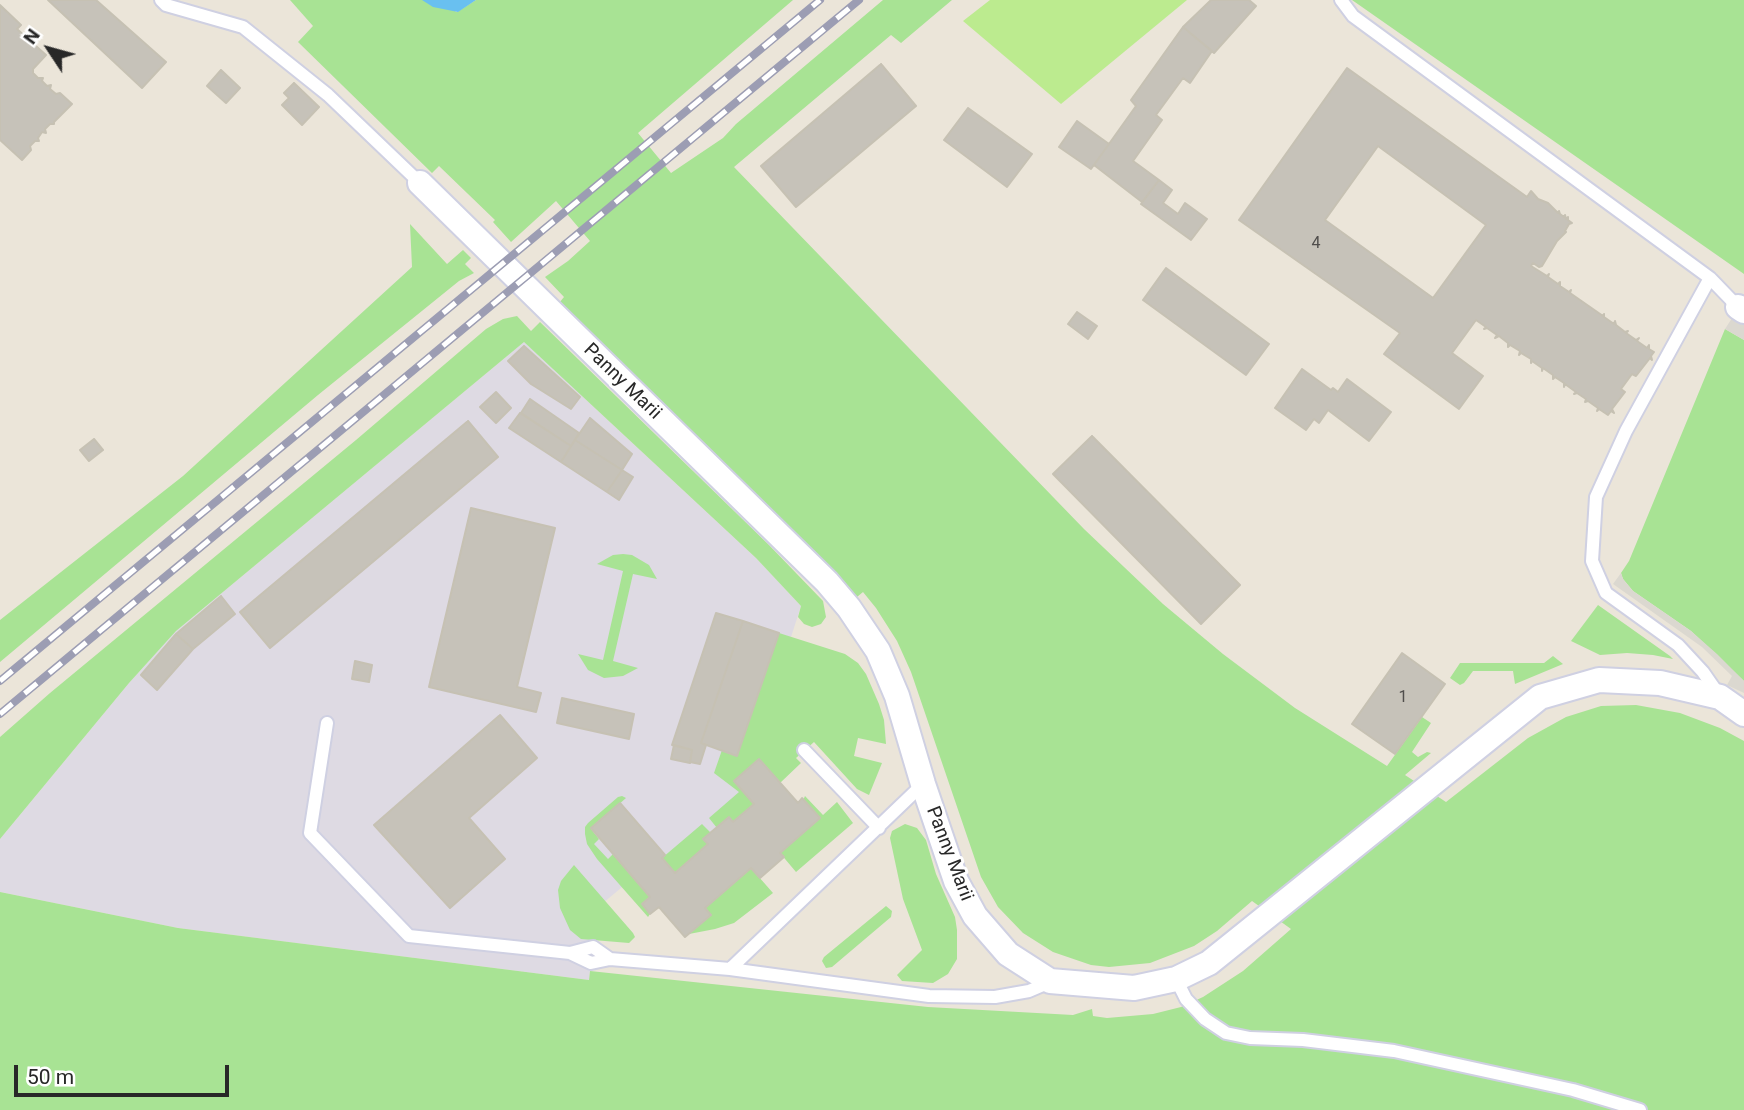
<!DOCTYPE html>
<style>
body{margin:0}
#map{position:relative;width:1744px;height:1110px;overflow:hidden;background:#ebe5d9;font-family:Roboto,sans-serif}
canvas{display:block}
.north{position:absolute;left:14px;top:14px;width:70px;height:70px;-webkit-text-stroke:5px #fff;paint-order:stroke;rotate:306deg;font-size:19px;font-weight:700;line-height:28px;text-align:center;color:#282828}
.north::after{content:'';display:block;margin:auto;width:24px;height:32px;background:#282828;clip-path:polygon(50% 0,100% 100%,50% 72%,0 100%)}
.scale{position:absolute;left:14px;top:1065px;width:215px;height:32px;box-sizing:border-box;border:4px solid #282828;border-top:0;padding-left:9px;font-size:21px;line-height:24px;white-space:nowrap;color:#282828;-webkit-text-stroke:5px #fff;paint-order:stroke}
</style>
<div id="map">
<canvas width="1744" height="1110"></canvas>
<div class="north">N</div>
<div class="scale">50 m</div>
</div>
<script>
const g = document.querySelector('canvas').getContext('2d');
g.lineJoin = 'round';
function fillPath(path, color) { g.fillStyle = color; g.fill(path, 'evenodd'); }
const shape = rows => new Path2D(rows.map(r => 'M' + r).join(''));
function trace(path, color, width, dash) { g.strokeStyle = color; g.lineWidth = width; g.lineCap = dash ? 'butt' : 'round'; g.setLineDash(dash || []); g.stroke(path); }
function write(font, color, halo, rows, align = 'center') {
  g.font = font + ' Roboto,sans-serif'; g.lineWidth = 6; g.setLineDash([]); g.textBaseline = 'middle'; g.strokeStyle = halo; g.fillStyle = color; for (const [text, x, y, turn = 0] of rows) {
    g.save(); g.translate(x, y); g.rotate((+turn || 0) * Math.PI / 180); g.textAlign = isNaN(turn) ? turn : align; if (halo) g.strokeText(text, 0, 0); g.fillText(text, 0, 0); g.restore();
  }
}
fillPath(shape([
 [524,342,756,558,801,606,791,637,779,634,759,759,797,802,802,798,780,853,784,857,760,878,752,869,706,908,711,915,685,937,659,907,650,914,642,904,650,896,633,878,597,908,589,980,178,928,0,892,0,839,129,683,176,631]
]), '#dedae3');
fillPath(shape([
 [290,0,429,0,457,12,476,0,793,0,638,133,671,173,723,138,736,124,883,0,952,0,901,43,891,35,734,167,1084,529,1163,604,1223,654,1295,708,1387,766,1422,717,1431,723,1412,752,1418,757,1427,752,1431,753,1405,775,1446,802,1528,738,1566,717,1601,706,1636,705,1680,713,1720,728,1744,741,1744,1110,0,1110,0,892,178,928,589,980,590,971,928,1007,1073,1015,1092,1009,1093,1016,1107,1018,1153,1014,1181,1007,1203,997,1243,971,1291,929,1252,901,1217,931,1194,946,1150,963,1109,967,1091,965,1053,952,1023,933,998,907,981,877,911,672,897,641,876,608,863,592,857,597,745,483,559,303,564,297,545,277,568,261,590,241,556,201,511,242,493,222,495,220,439,166,432,173,298,42,313,26],
 [1352,0,1744,0,1744,274],
 [410,224,447,264,463,250,471,258,465,264,474,273,459,281,318,395,0,662,0,620,183,476,412,267],
 [517,316,531,331,540,322,769,545,823,601,826,617,821,624,812,627,804,624,798,617,801,606,756,558,524,342,176,631,129,683,0,839,0,737,50,693,356,440,486,329,503,319],
 [1725,329,1744,340,1744,681,1691,631,1633,591,1623,579,1621,573,1629,561],
 [623,554,632,555,649,565,657,579,633,574,613,661,638,668,623,676,604,678,588,670,578,654,603,660,623,571,597,564,613,555],
 [1598,605,1670,656,1673,659,1653,655,1627,653,1600,655,1571,641],
 [779,633,845,654,858,663,866,674,879,704,884,720,886,744,858,738,854,756,882,763,869,795,857,789,814,742,796,758,801,763,780,783,759,759,734,781,754,804,733,822,717,828,709,818,739,792,714,773,722,750,737,755],
 [1553,656,1563,664,1515,684,1513,671,1473,671,1464,683,1460,685,1450,678,1460,663,1544,663],
 [622,796,626,798,591,829,599,839,594,844,608,859,613,854,650,897,642,904,650,914,648,917,597,859,587,844,585,834,585,827,588,823,618,797],
 [805,796,823,815,837,802,853,823,796,872,780,853],
 [702,824,711,833,704,839,708,844,675,873,662,858],
 [905,824,917,828,926,840,936,874,955,917,957,930,957,959,948,974,933,983,902,981,897,975,922,950,903,899,890,838,892,831],
 [574,865,633,933,635,937,629,943,581,939,570,930,560,908,558,890,561,881],
 [751,868,773,893,734,923,715,929,689,934,710,915,705,908],
 [886,906,892,911,891,917,832,967,826,968,822,961,824,957]
]), '#a8e394');
fillPath(shape([
 [990,0,1187,0,1061,104,963,21]
]), '#bceb8f');
fillPath(shape([
 [1734,315,1744,320,1744,340,1725,329],
 [1621,573,1623,579,1633,591,1691,631,1717,654,1744,681,1744,693,1727,685,1732,676,1702,647,1613,584]
]), '#dbd8d0');
fillPath(shape([
 [422,0,476,0,458,12,433,7]
]), '#69c0f0');
const building = shape([
 [48,0,96,0,166,62,142,88,48,0],
 [1211,0,1249,0,1256,6,1214,53,1183,27,1211,0],
 [0,5,21,25,17,29,46,55,33,69,33,73,38,78,43,78,42,81,47,86,51,85,50,89,56,94,60,93,72,104,54,122,54,124,50,124,45,129,46,133,42,132,38,138,39,141,35,141,30,146,31,150,22,160,0,140,0,5],
 [1183,27,1212,51,1190,83,1183,78,1156,115,1162,120,1133,161,1159,180,1142,202,1094,165,1136,106,1131,100,1183,27],
 [881,64,916,106,796,207,761,166,881,64],
 [1347,68,1527,197,1531,191,1538,199,1548,203,1558,213,1559,211,1560,214,1564,217,1565,215,1566,219,1568,217,1568,220,1572,223,1569,224,1565,231,1566,232,1557,241,1542,266,1539,267,1533,263,1531,266,1547,276,1549,274,1548,277,1558,284,1560,282,1560,286,1569,292,1571,290,1570,293,1603,316,1604,314,1604,317,1614,324,1615,321,1616,325,1625,332,1628,331,1626,333,1636,340,1639,338,1637,341,1647,348,1649,345,1649,349,1654,352,1651,356,1652,360,1650,358,1636,376,1632,374,1621,389,1625,392,1612,409,1614,413,1611,411,1608,415,1599,409,1597,411,1598,408,1588,401,1585,402,1586,399,1577,393,1574,394,1576,392,1565,384,1564,387,1564,383,1555,377,1553,379,1553,375,1543,368,1542,371,1542,368,1532,361,1531,363,1531,359,1521,353,1519,355,1520,351,1510,345,1508,347,1508,343,1499,336,1495,338,1497,335,1487,328,1484,329,1486,327,1476,320,1452,353,1483,376,1459,409,1384,354,1400,333,1239,220,1347,68],
 [1378,146,1486,225,1433,298,1325,220,1378,146],
 [221,70,240,88,226,103,207,86,221,70],
 [294,83,319,107,302,125,282,105,289,98,284,93,294,83],
 [968,108,1032,154,1007,187,944,140,968,108],
 [1077,121,1109,144,1091,169,1059,147,1077,121],
 [1159,180,1172,190,1163,203,1178,214,1185,203,1207,219,1191,240,1141,204,1159,180],
 [1166,268,1269,344,1246,375,1143,300,1166,268],
 [1077,312,1097,326,1088,339,1068,324,1077,312],
 [524,346,580,397,571,409,531,384,508,361,524,346],
 [1302,369,1331,390,1333,388,1338,392,1347,379,1391,412,1369,441,1328,410,1319,423,1314,419,1306,430,1275,408,1302,369],
 [496,392,511,408,496,423,480,407,496,392],
 [530,399,579,433,571,446,521,413,530,399],
 [520,413,571,446,561,462,509,428,520,413],
 [590,418,632,454,622,470,575,440,590,418],
 [468,421,498,457,270,648,240,612,468,421],
 [1092,436,1240,585,1201,624,1053,474,1092,436],
 [94,439,103,450,89,461,80,450,94,439],
 [575,440,622,470,607,492,561,462,575,440],
 [622,470,633,477,619,500,607,492,622,470],
 [471,508,555,528,517,687,541,693,536,712,429,687,471,508],
 [221,596,235,614,193,649,176,634,221,596],
 [716,613,743,621,701,743,706,745,700,764,690,762,692,750,672,745,716,613],
 [743,621,779,633,737,756,701,743,743,621],
 [176,634,193,649,157,690,141,675,176,634],
 [1402,653,1445,684,1395,754,1352,724,1402,653],
 [355,661,372,665,369,682,352,679,355,661],
 [562,698,634,714,629,739,557,723,562,698],
 [500,715,537,758,469,818,505,859,450,908,374,825,500,715],
 [674,745,692,750,690,763,671,759,674,745],
 [759,759,798,803,802,798,820,818,780,853,784,857,760,878,751,868,705,908,711,915,685,937,659,907,650,914,642,904,650,897,591,828,620,803,665,855,662,858,675,873,708,844,703,839,729,817,733,822,754,804,734,781,759,759]
]);
fillPath(building, '#c6c2b9');
trace(building, '#c6c1b3', 2);
const service = shape([
 [161,0,166,5,243,27,328,95,420,183],
 [1341,0,1353,16,1710,278,1738,307],
 [1710,278,1626,431,1596,497,1592,561,1606,593,1678,645,1703,672,1719,695],
 [327,723,310,833,409,936,570,953,591,963,610,959,730,969,929,996,995,997,1029,991,1050,982],
 [804,750,879,828],
 [570,953,593,947,610,959],
 [730,969,923,784],
 [1176,979,1186,999,1205,1019,1226,1033,1250,1038,1303,1040,1394,1051,1573,1090,1640,1110]
]);
const minor = shape([
 [420,183,827,582,849,608,878,651,897,696,923,784,956,881,975,916,1008,954,1050,981,1134,988,1176,979,1209,963,1540,697,1599,680,1660,683,1720,697,1744,714],
 [1738,307,1744,311]
]);
trace(service, '#cfd0e2', 16);
trace(minor, '#cfd0e2', 28);
trace(service, '#fff', 12);
trace(minor, '#fff', 24);
const rail = shape([
 [0,681,820,0],
 [0,714,859,0]
]);
trace(rail, '#9c9db3', 8);
trace(rail, '#fff', 5, [16]);
write('16px', '#504e4c', null, [
 ["4",1316,244],
 ["1",1403,698]
]);
write('19px', '#282828', '#fff', [
 ["Panny Marii",622,382,44],
 ["Panny Marii",949,854,69]
]);
</script>
